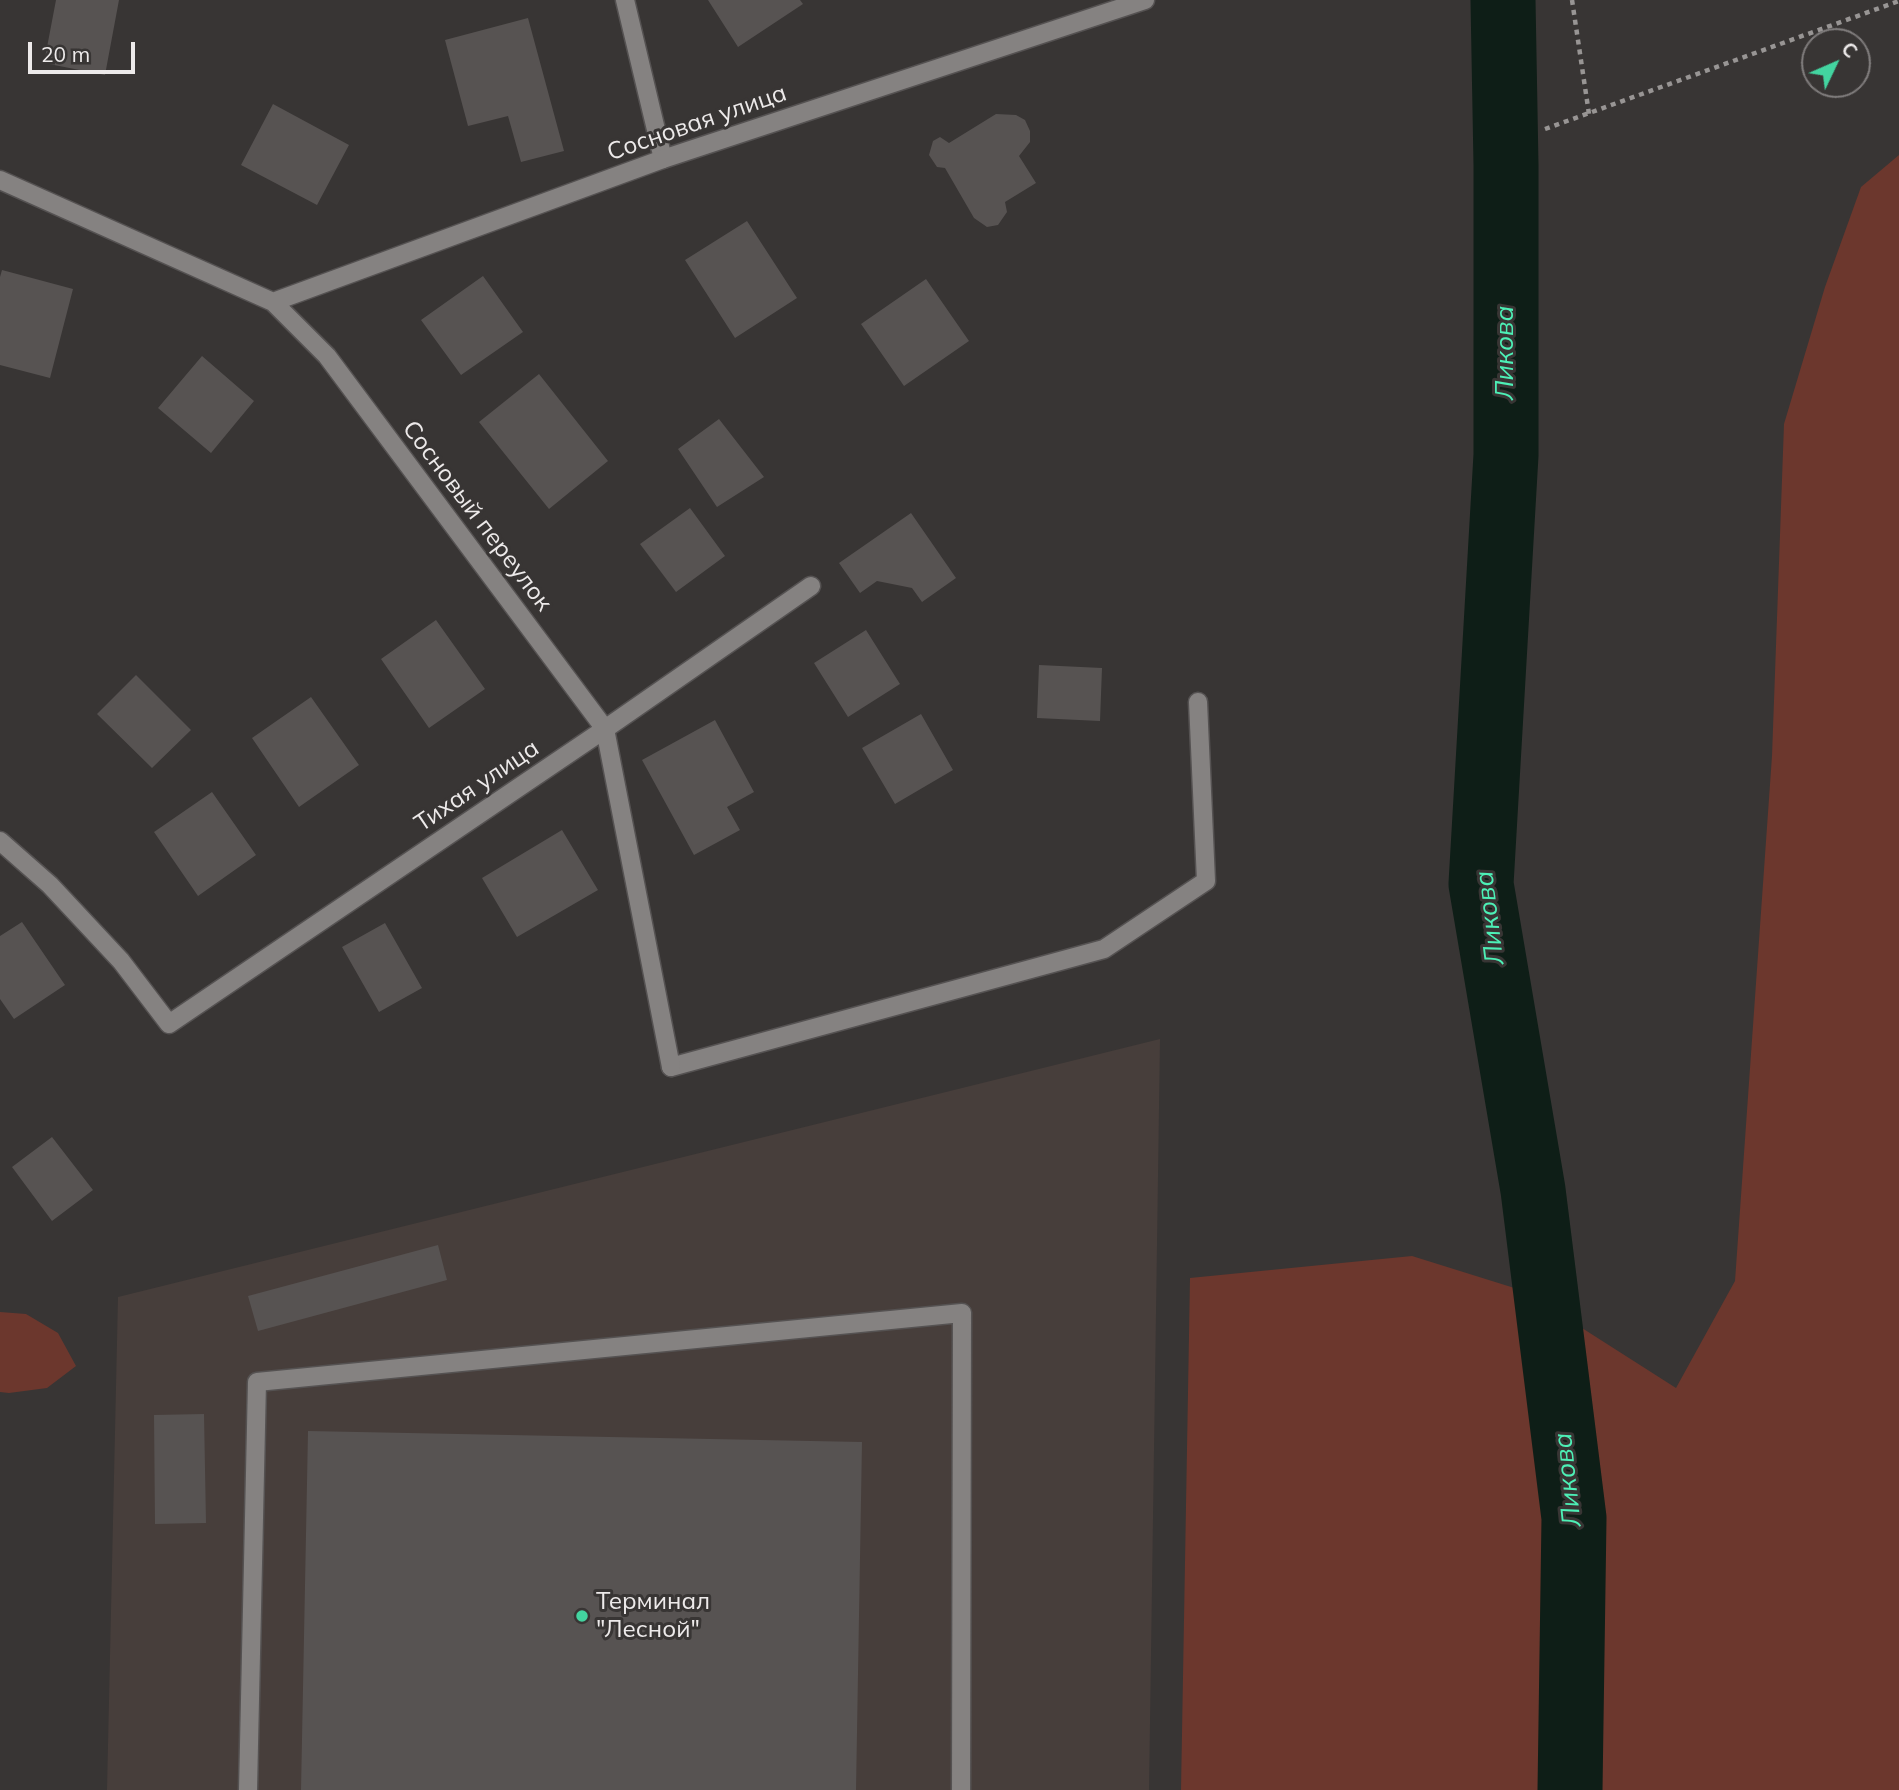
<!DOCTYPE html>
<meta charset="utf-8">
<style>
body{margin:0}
#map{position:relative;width:1899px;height:1790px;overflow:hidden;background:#383534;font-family:Mulish,sans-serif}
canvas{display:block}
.north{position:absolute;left:1801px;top:28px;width:70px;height:70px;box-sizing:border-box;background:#383534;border:2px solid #807d7d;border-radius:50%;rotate:46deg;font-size:19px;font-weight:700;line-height:28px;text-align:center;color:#edeaea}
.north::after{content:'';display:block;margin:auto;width:24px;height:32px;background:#43d4a0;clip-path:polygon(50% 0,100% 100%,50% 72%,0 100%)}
.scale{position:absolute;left:28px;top:42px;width:107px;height:32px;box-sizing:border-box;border:4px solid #edeaea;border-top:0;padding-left:9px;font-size:21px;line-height:24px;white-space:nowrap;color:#edeaea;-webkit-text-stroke:5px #383534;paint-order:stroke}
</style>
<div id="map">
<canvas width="1899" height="1790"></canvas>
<div class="north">С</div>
<div class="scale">20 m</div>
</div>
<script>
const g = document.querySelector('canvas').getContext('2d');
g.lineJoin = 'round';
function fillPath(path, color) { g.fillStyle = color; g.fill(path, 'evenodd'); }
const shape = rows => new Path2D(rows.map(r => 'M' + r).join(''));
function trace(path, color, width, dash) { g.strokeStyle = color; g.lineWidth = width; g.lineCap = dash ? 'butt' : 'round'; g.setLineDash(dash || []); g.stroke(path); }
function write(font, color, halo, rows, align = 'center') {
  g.font = font + ' Mulish,sans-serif'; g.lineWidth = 6; g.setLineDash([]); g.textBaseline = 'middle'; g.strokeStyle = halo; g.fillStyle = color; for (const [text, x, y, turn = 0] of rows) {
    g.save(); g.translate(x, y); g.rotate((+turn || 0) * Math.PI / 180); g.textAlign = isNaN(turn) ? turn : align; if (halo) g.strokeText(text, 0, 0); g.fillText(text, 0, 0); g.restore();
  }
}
fillPath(shape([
 [1160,1039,1149,1790,107,1790,118,1297]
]), '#473e3b');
fillPath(shape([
 [1899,155,1899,1790,1181,1790,1190,1278,1412,1256,1524,1291,1676,1388,1735,1281,1772,756,1784,424,1825,287,1861,187],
 [0,1312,26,1314,58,1333,76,1366,47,1388,9,1393,0,1392]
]), '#6c372d');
trace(shape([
 [1503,0,1506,165,1506,455,1481,884,1533,1190,1574,1518,1570,1790]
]), '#0e1e17', 65);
fillPath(shape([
 [56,0,119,0,105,75,44,63],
 [708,0,800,0,803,4,738,47],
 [528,18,564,151,521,162,508,116,468,126,445,40],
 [273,104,349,145,317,205,241,165],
 [996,114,1016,115,1025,120,1030,131,1030,142,1019,156,1036,183,1005,202,1007,212,998,225,987,227,974,218,945,168,937,167,929,155,933,141,940,137,949,143],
 [747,221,797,298,735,338,685,260],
 [2,270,73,289,50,378,0,365,0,277],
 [483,276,523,332,461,375,421,320],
 [926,279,969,341,904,386,861,324],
 [202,356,254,401,211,453,158,408],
 [539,374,608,461,549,509,479,422],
 [719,419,764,477,717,507,678,449],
 [690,508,725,556,676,592,640,544],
 [911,513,956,578,922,602,912,588,877,581,860,593,839,563],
 [436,620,485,689,429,728,381,659],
 [866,630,900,684,848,717,814,663],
 [1039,665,1102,668,1100,721,1037,718],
 [136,675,191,730,152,768,97,714],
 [311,697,359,765,299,807,252,738],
 [921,714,953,770,895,804,862,748],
 [715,720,754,792,727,807,740,830,694,855,642,760],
 [212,792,256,855,198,896,154,832],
 [562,830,598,890,517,937,482,878],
 [22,922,65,985,14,1019,0,999,0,936],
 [385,923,422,988,379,1012,342,947],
 [52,1137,93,1190,52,1221,12,1167],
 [438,1245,447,1280,258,1331,248,1296],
 [204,1414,206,1523,155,1524,154,1415],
 [308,1431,862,1442,856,1790,301,1790]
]), '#575352');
const service = shape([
 [625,0,663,159],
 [671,1067,1104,949,1206,881,1198,702],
 [248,1790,257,1382,962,1313,961,1790]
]);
const minor = shape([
 [0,180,273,302,327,356,605,729,671,1067],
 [273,302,663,159,1145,0],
 [0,841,50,885,121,961,169,1024,605,729,811,586]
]);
trace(service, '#555252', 21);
trace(minor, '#555252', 21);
trace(shape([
 [1572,0,1589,114],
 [1545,129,1899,1]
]), '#989594', 4.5, [5, 5]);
trace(service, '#858281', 18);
trace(minor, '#858281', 18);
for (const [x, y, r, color] of [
 [582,1616,7,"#43d4a0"]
]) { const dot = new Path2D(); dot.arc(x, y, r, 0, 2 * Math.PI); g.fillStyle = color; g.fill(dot); trace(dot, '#383534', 2.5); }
write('24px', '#edeaea', '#383534', [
 ["Сосновая улица",697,123,-19],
 ["Сосновый переулок",477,516,53],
 ["Тихая улица",477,786,-34]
]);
write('24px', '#edeaea', '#383534', [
 ["Терминал",596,1602],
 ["\"Лесной\"",596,1630]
], 'left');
write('italic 26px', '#4df0b6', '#383534', [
 ["Ликова",1505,353,-90],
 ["Ликова",1490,918,-97],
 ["Ликова",1568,1480,-96]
]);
</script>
